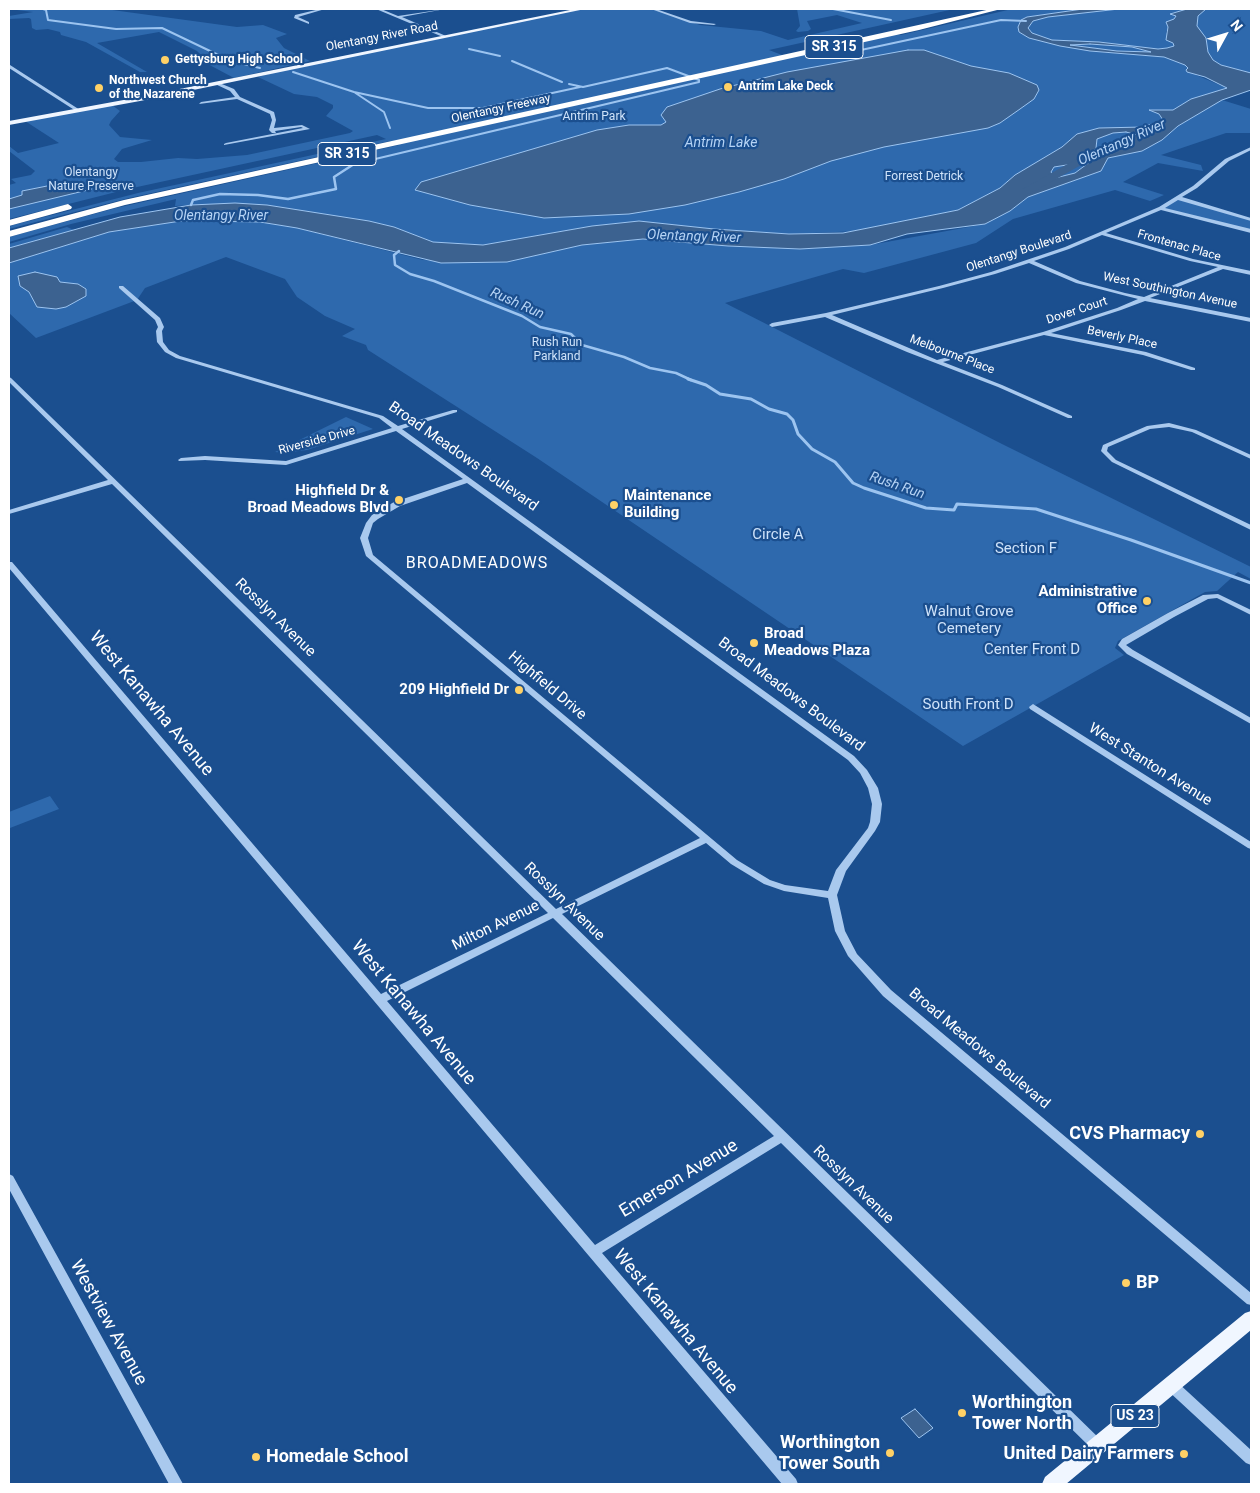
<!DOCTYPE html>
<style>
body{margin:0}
#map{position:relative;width:1260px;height:1493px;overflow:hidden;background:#1b4f8f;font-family:Roboto,sans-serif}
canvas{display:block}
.frame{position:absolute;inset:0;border:10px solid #fff;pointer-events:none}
.north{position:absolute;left:1200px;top:10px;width:50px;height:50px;-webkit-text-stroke:4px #1b4f8f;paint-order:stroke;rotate:51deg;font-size:14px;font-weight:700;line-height:20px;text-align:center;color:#fff}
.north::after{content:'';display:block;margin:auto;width:18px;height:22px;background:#fff;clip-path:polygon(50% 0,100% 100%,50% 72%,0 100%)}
</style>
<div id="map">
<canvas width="1260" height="1493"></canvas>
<div class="frame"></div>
<div class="north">N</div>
</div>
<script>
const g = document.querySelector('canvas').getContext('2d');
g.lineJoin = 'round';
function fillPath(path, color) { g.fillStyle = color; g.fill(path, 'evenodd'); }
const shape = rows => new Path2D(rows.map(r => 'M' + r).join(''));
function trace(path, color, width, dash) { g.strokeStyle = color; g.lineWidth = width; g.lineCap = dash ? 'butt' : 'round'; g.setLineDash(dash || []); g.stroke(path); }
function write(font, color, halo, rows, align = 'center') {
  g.font = font + ' Roboto,sans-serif'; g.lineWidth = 4.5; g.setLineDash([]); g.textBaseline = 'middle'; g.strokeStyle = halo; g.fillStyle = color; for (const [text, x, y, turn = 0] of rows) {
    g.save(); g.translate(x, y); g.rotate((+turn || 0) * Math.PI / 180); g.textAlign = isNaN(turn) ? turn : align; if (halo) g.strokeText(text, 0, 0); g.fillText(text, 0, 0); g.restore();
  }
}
fillPath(shape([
 [9,9,105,9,237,27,263,25,287,34,276,38,284,48,310,61,234,78,204,62,204,58,197,51,159,32,97,43,147,72,140,72,86,42,61,35,60,32,48,29,36,30,32,28,31,19,29,18,9,19,9,16,33,12],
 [582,9,653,9,700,25,761,31,788,40,862,23,837,15,807,21,811,29,808,31,798,32,796,31,800,26,797,9,954,9,769,50,787,57,896,34,901,35,1012,9,1083,9,1027,17,1019,32,1090,51,1164,57,1185,65,1196,75,1227,88,1191,99,1173,110,1151,110,1159,114,1163,120,1143,127,1077,134,1062,147,1015,175,1000,188,958,210,860,231,789,234,714,229,639,221,592,226,483,245,448,244,433,242,394,227,369,221,267,205,235,203,175,206,176,199,71,224,9,242,9,237,116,208,399,145,390,141,129,198,9,229,9,227,13,225,138,193,386,139,377,135,128,189,9,219,9,185,16,183,11,179,31,175,35,171,9,151,9,146,18,153,59,143,25,121,112,105,120,111,111,121,109,125,120,137,152,140,122,149,114,159,118,162,141,162,178,158,197,159,247,155,350,133,353,131,326,116,333,108,333,105,317,97,294,94,258,77,304,64],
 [1119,9,1187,9,1185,11,1170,13,1176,16,1166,32,1174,46,1167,48,1158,49,1099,42,1052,40,1032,33,1028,28,1033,21,1048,17],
 [1206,9,1251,9,1251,73,1221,65,1213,60,1208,52,1206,42,1197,27,1198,16],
 [1090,44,1132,47,1153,52,1117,51,1069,45],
 [1222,100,1251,109,1251,133,1226,133,1161,155,1201,165,1203,171,1158,163,1123,182,1164,195,1150,201,1115,190,1013,219,976,243,864,273,843,269,725,303,1002,444,1251,567,1251,579,1238,572,1217,591,1205,592,1118,641,1115,648,1124,655,963,746,537,458,368,350,366,345,342,336,355,329,325,316,297,297,285,279,226,257,145,288,137,300,36,338,9,313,9,263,109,232,181,221,260,222,297,228,423,260,507,262,582,245,643,239,728,246,800,249,870,245,985,224,1010,211,1028,197,1101,171,1108,158,1142,151,1162,140,1178,126],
 [1126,132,1137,135,1141,139,1099,155,1075,173,1055,178,1051,172,1054,167,1073,164,1097,139,1113,133],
 [1178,198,1251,220,1251,231,1161,208],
 [67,227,74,230,9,248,9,244],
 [346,417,373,429,307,450,284,453,275,452],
 [50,796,59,809,10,828,9,812]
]), '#2e69ad');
const water = shape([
 [1083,9,1119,9,1048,17,1033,21,1028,28,1032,33,1052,40,1099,42,1158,49,1167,48,1174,46,1173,43,1166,40,1168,27,1166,22,1174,19,1176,16,1170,14,1187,9,1206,9,1198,16,1197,26,1206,38,1208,52,1213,60,1221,65,1251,73,1251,90,1222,100,1178,126,1162,140,1142,151,1108,158,1101,171,1028,197,1010,211,985,224,907,234,870,245,800,249,728,246,643,239,582,245,507,262,441,263,297,228,260,222,200,221,181,221,109,232,9,263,9,248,120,217,191,205,235,203,267,205,369,221,394,227,433,242,483,245,592,226,639,221,714,229,789,234,843,233,958,210,1000,188,1015,175,1062,147,1077,134,1099,128,1143,127,1163,120,1159,114,1149,110,1173,110,1191,99,1227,88,1205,77,1187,72,1186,70,1188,68,1185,65,1164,57,1090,51,1060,46,1029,38,1019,32,1018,27,1021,20,1027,17,1083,9],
 [1090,44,1132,47,1151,52,1117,51,1070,45,1090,44],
 [1126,132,1137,135,1141,139,1099,155,1075,173,1055,178,1051,172,1054,167,1073,164,1089,155,1096,148,1097,139,1113,133,1126,132],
 [908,50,924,50,971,66,1009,73,1037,85,1039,90,1034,99,1020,109,1000,123,988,128,884,147,831,161,784,179,739,192,685,205,629,214,544,218,470,205,415,190,421,182,597,130,629,125,661,125,666,122,661,115,667,107,720,89,787,72,908,50],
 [57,184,92,189,9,209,9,199,22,195,22,191,57,184],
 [35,272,57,277,60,282,78,284,86,289,86,296,66,307,56,309,37,307,29,292,20,286,18,276,35,272],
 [915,1409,933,1428,919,1438,901,1418,915,1409]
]);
fillPath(water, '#3c6290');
trace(water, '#9cc4f0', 1);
trace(shape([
 [43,9,46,10,48,20,116,29,162,28,231,61,260,68],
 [833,9,891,20],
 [469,49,500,56],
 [847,53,1001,20,1026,21],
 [512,61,562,82],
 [293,72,354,92,384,112,390,128],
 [354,92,428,108,483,108,580,87],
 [350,165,699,82,699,80,667,68,583,87,569,84]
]), '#9cc4f0', 2);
trace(shape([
 [191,205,193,200,220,194,258,195,288,199,336,189,334,177,354,164],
 [399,251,394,255,395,265,410,274,434,281,522,316,540,327,571,334,582,345,624,357,650,368,676,373,691,380]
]), '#9cc4f0', 2.5);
trace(shape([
 [688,379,706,385,720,394,751,399,769,409,787,414,793,420,798,434,812,449,835,462,853,483,864,488,926,508,954,510,957,504,1036,509,1131,540,1251,583]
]), '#9cc4f0', 3);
fillPath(shape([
 [1163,121,1167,122,1169,124,1167,126,1133,144,1099,155,1031,193,1027,194,1021,190,1091,151,1125,140,1163,121]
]), '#3c6290');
fillPath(shape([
 [320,9,325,9,298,17,309,22,309,24,294,18,295,15,320,9],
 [376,9,381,9,398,16,445,9,402,17,446,36,443,37,376,9],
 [651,9,656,9,691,21,716,24,714,25,690,23,651,9],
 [9,65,10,65,80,110,76,111,9,68,9,65],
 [217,82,234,89,240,97,274,112,276,120,274,128,302,125,310,129,224,145,224,144,226,143,303,128,301,127,275,131,276,133,272,133,269,130,272,120,270,114,237,99,199,104,201,102,235,97,230,91,215,84,217,82],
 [1251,147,1251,150,1229,161,1197,188,1182,197,1251,218,1251,221,1178,200,1165,208,1251,229,1251,233,1161,210,1106,233,1193,259,1251,271,1251,275,1223,269,1150,298,1251,318,1251,322,1145,301,1121,310,1051,333,1146,352,1195,368,1195,370,1191,370,1143,355,1044,335,943,362,1002,385,1072,416,1072,418,1068,418,998,387,907,352,825,317,772,327,769,325,772,323,826,313,939,286,991,272,1065,247,1159,207,1193,186,1225,159,1251,147],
 [1102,235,1190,261,1218,267,1144,297,1125,293,1080,281,1034,261,1069,249,1102,235],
 [1029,263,1076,283,1138,299,1117,308,1043,332,937,360,832,315,943,288,995,274,1029,263],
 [119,286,123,286,160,318,164,327,162,331,163,342,169,350,180,356,383,416,398,426,453,410,457,410,457,412,402,429,854,756,867,770,878,788,882,804,880,822,875,831,846,871,837,895,845,931,857,954,891,990,1251,1293,1251,1305,1247,1304,883,996,848,956,835,931,828,898,784,891,764,884,731,864,706,843,562,914,1103,1442,1105,1446,1103,1450,1098,1452,1093,1450,781,1143,602,1253,796,1479,798,1484,782,1484,589,1256,9,568,9,562,12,562,381,994,548,913,112,484,9,514,9,510,108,480,9,382,9,377,11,378,556,909,700,838,366,556,360,538,366,523,372,515,394,502,463,479,396,431,286,465,205,460,179,461,178,460,181,458,205,456,286,461,392,428,379,418,176,358,165,352,157,342,156,331,158,327,155,320,119,288,119,286],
 [467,483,848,760,860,773,868,788,872,804,870,822,868,828,836,870,828,891,785,885,770,880,737,860,373,555,368,538,373,523,378,519,400,506,467,483],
 [553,918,774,1136,595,1245,387,1001,553,918],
 [1169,423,1196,430,1251,455,1251,459,1192,432,1169,427,1150,429,1108,447,1107,451,1116,460,1251,525,1251,530,1112,462,1101,451,1103,445,1147,426,1169,423],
 [1218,594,1251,610,1251,615,1217,598,1208,599,1174,617,1126,645,1133,650,1251,718,1251,724,1127,654,1118,645,1122,639,1168,613,1203,595,1218,594],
 [1033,704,1251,842,1251,849,1248,848,1030,709,1029,707,1033,704],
 [9,1174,13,1176,183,1484,169,1484,9,1189,9,1174],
 [1171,1379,1176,1381,1251,1450,1251,1465,1246,1463,1166,1389,1164,1385,1166,1381,1171,1379]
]), '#a9c9ee');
fillPath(shape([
 [575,9,585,9,140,101,9,125,9,121,140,97,575,9],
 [1251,1311,1251,1330,1066,1484,1042,1484,1045,1477,1245,1313,1251,1311]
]), '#f0f6ff');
fillPath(shape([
 [991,9,1001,9,919,30,125,205,9,237,9,231,124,200,991,9],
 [68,204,72,207,71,209,9,226,9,220,68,204]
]), '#fff');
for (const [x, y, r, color] of [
 [165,60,5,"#ffd166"],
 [728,87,5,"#ffd166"],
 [99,88,5,"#ffd166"],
 [399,500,5,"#ffd166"],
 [614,505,5,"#ffd166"],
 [1147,601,5,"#ffd166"],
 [754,643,5,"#ffd166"],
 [519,690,5,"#ffd166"],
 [1200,1134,5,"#ffd166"],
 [1126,1283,5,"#ffd166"],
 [962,1413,5,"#ffd166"],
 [890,1453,5,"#ffd166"],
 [1184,1454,5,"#ffd166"],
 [256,1457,5,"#ffd166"]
]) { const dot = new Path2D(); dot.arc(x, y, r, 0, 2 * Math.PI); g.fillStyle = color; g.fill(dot); trace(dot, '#1b4f8f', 2); }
write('12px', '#fff', '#1b4f8f', [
 ["Olentangy River Road",382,37,-11],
 ["Olentangy Freeway",501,109,-12],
 ["Frontenac Place",1179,246,16],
 ["Olentangy Boulevard",1019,252,-18],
 ["West Southington Avenue",1170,291,12],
 ["Dover Court",1077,311,-18],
 ["Beverly Place",1122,338,12],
 ["Melbourne Place",952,355,21],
 ["Riverside Drive",317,441,-15]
]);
write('bold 12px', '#fff', '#1b4f8f', [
 ["Gettysburg High School",175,60],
 ["Northwest Church",109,81],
 ["of the Nazarene",109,95],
 ["Antrim Lake Deck",738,87]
], 'left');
write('12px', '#cfe3fa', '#1b4f8f', [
 ["Antrim Park",594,117],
 ["Olentangy",91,173],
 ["Nature Preserve",91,187],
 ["Forrest Detrick",924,177],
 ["Rush Run",557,343],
 ["Parkland",557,357]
]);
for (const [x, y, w] of [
 [834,47,58],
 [347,154,58],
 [1135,1416,48]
]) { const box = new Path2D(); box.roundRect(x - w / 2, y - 11.5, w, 23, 4); g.fillStyle = '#1b4f8f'; g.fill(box); trace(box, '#fff', 1); }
write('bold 14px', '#fff', null, [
 ["SR 315",834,47],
 ["SR 315",347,154],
 ["US 23",1135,1416]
]);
write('italic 14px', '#b5d3f5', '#1b4f8f', [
 ["Antrim Lake",721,143],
 ["Olentangy River",1122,143,-24],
 ["Olentangy River",221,216],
 ["Olentangy River",694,237,2],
 ["Rush Run",517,304,24],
 ["Rush Run",897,486,19]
]);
write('15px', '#fff', '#1b4f8f', [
 ["Broad Meadows Boulevard",463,457,35],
 ["Rosslyn Avenue",275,618,44],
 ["Highfield Drive",547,686,40],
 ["Broad Meadows Boulevard",791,695,37],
 ["West Stanton Avenue",1150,765,32],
 ["Rosslyn Avenue",564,902,44],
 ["Milton Avenue",496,926,-26],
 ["Broad Meadows Boulevard",979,1049,40],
 ["Rosslyn Avenue",853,1185,44]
]);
write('bold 15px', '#fff', '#1b4f8f', [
 ["Highfield Dr &",389,491],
 ["Broad Meadows Blvd",389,508],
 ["Maintenance",624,496,"left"],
 ["Building",624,513,"left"],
 ["Administrative",1137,592],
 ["Office",1137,609],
 ["Broad",764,634,"left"],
 ["Meadows Plaza",764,651,"left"],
 ["209 Highfield Dr",509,690]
], 'right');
write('15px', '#cfe3fa', '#1b4f8f', [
 ["Circle A",778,535],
 ["Section F",1026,549],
 ["Walnut Grove",969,612],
 ["Cemetery",969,629],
 ["Center Front D",1032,650],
 ["South Front D",968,705]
]);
g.letterSpacing = '1px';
write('16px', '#fff', '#1b4f8f', [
 ["BROADMEADOWS",477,564]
]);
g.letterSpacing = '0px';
write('18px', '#fff', '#1b4f8f', [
 ["West Kanawha Avenue",151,704,50],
 ["West Kanawha Avenue",413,1013,50],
 ["Emerson Avenue",679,1179,-31],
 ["West Kanawha Avenue",675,1322,50],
 ["Westview Avenue",108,1323,61]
]);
write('bold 18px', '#fff', '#1b4f8f', [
 ["CVS Pharmacy",1190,1134],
 ["BP",1136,1283,"left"],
 ["Worthington",972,1403,"left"],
 ["Tower North",972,1424,"left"],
 ["Worthington",880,1443],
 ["Tower South",880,1464],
 ["United Dairy Farmers",1174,1454],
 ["Homedale School",266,1457,"left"]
], 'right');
</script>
